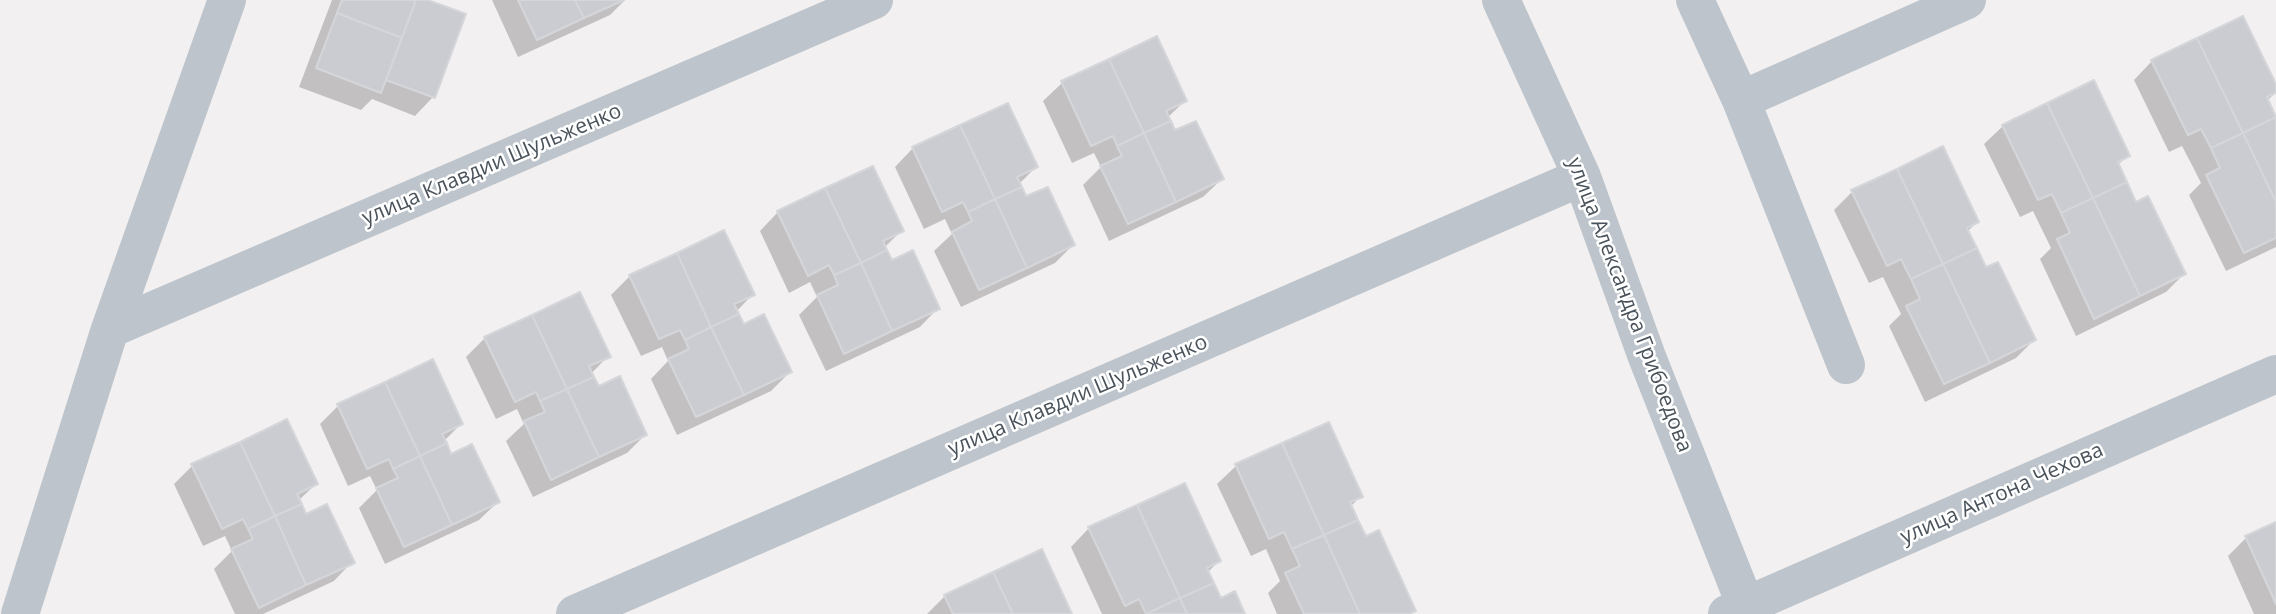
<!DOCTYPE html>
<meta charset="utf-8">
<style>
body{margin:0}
canvas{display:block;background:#f2f0f0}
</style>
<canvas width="2276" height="614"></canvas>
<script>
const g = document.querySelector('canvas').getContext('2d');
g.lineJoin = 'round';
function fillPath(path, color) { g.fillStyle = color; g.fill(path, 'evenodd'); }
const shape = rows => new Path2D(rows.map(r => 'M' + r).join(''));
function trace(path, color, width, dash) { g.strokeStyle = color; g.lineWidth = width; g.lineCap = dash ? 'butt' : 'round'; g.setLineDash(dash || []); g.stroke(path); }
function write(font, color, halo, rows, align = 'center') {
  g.font = font + ' "Open Sans",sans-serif'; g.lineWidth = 5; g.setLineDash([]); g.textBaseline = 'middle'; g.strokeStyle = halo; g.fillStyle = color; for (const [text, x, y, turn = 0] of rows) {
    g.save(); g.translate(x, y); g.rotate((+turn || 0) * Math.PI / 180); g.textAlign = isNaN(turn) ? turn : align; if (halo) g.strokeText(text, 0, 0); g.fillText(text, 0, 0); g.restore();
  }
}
fillPath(shape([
 [332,0,423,0,433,97,415,116,372,99,361,110,299,87],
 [492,0,625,0,610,15,518,57],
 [2152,61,2276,88,2276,92,2267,101,2276,120,2276,247,2226,271,2189,195,2201,183,2193,167,2182,146,2169,152,2134,80],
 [1062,83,1185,101,1167,118,1174,133,1222,179,1203,197,1109,241,1083,185,1101,167,1094,153,1072,163,1043,101],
 [2003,126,2127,156,2117,166,2135,204,2184,274,2166,292,2076,336,2040,259,2051,248,2033,211,2020,217,1984,144],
 [913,148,1036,167,1019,184,1026,199,1073,245,1055,263,961,307,934,251,952,234,950,230,945,219,924,229,895,167],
 [1852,192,1977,222,1967,232,1985,270,2034,340,2016,358,1925,402,1889,326,1901,314,1883,277,1869,283,1834,210],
 [778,212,902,230,884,248,891,262,938,308,920,327,826,371,799,315,817,297,810,282,789,293,760,231],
 [724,232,753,294,736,312,743,326,790,372,771,391,677,435,651,379,668,361,662,347,641,356,611,295,630,276],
 [485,338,608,356,591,374,598,388,645,435,627,453,533,497,506,441,524,424,522,420,517,409,496,419,466,357],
 [338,406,461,424,444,441,451,456,498,502,479,520,385,564,359,508,377,490,370,476,348,486,320,424],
 [192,466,316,484,298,501,305,516,352,562,334,581,263,614,235,614,214,569,232,551,225,536,203,546,174,484],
 [1236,466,1361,496,1350,507,1365,538,1414,611,1410,614,1277,614,1268,593,1280,581,1266,549,1251,556,1217,484],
 [2276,524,2276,614,2254,614,2228,556,2246,538],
 [1089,528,1219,561,1207,573,1220,600,1243,614,1102,614,1071,547],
 [945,596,1070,614,927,614]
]), '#0003');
const building = shape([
 [342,0,416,0,402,38,337,13,342,0],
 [416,0,428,0,466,14,435,98,386,80,416,0],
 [518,0,575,0,584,18,537,40,518,0],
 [575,0,624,0,584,18,575,0],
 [337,13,402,38,381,93,316,68,337,13],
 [2243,16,2276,84,2276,93,2267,97,2276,117,2243,133,2197,38,2243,16],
 [1157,36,1187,101,1166,111,1171,121,1144,133,1109,59,1157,36],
 [2197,38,2243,133,2211,148,2201,129,2188,135,2151,60,2197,38],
 [1109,59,1144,133,1117,146,1113,136,1091,146,1061,81,1109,59],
 [2094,80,2130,156,2118,162,2127,182,2093,198,2047,103,2094,80],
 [1008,103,1038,167,1017,177,1022,187,995,199,960,125,1008,103],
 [2047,103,2093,198,2061,213,2052,194,2038,200,2002,125,2047,103],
 [2276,117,2276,202,2243,133,2276,117],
 [1171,121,1175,130,1196,121,1224,179,1176,202,1144,133,1171,121],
 [960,125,995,199,968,212,963,202,942,212,912,147,960,125],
 [1144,133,1176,202,1128,224,1100,166,1122,156,1117,146,1144,133],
 [2243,133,2276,202,2276,238,2244,253,2206,175,2220,168,2211,148,2243,133],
 [1943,146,1979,222,1967,228,1977,248,1943,264,1897,169,1943,146],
 [873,166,904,231,883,241,887,250,861,263,825,188,873,166],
 [1897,169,1943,264,1911,279,1901,259,1887,266,1851,190,1897,169],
 [2127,182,2136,202,2148,196,2186,274,2140,296,2093,198,2127,182],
 [1022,187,1026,196,1048,187,1075,245,1027,268,995,199,1022,187],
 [825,188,861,263,834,275,829,265,808,276,777,211,825,188],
 [2093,198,2140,296,2094,319,2057,239,2070,233,2061,213,2093,198],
 [995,199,1027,268,979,290,952,232,972,221,968,212,995,199],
 [724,230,755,295,734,304,739,314,711,327,677,253,724,230],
 [1977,248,1986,267,1998,262,2036,340,1990,363,1943,264,1977,248],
 [887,250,892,260,913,250,940,309,892,331,861,263,887,250],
 [677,253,711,327,685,340,680,330,659,339,629,275,677,253],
 [861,263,892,331,844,354,817,295,838,285,834,275,861,263],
 [1943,264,1990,363,1944,384,1906,306,1920,299,1911,279,1943,264],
 [580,292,611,357,589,366,594,377,567,389,532,315,580,292],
 [739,314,744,324,764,314,792,372,744,395,711,327,739,314],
 [532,315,567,389,540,401,536,392,515,402,484,337,532,315],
 [711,327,744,395,696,417,668,359,689,349,685,340,711,327],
 [433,359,463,424,442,434,447,443,420,456,385,382,433,359],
 [620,376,647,435,599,457,567,389,594,377,599,386,620,376],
 [385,382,420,456,393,469,389,459,367,469,337,404,385,382],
 [567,389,599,457,551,480,524,421,545,412,540,401,567,389],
 [287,419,318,484,297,494,302,504,275,516,240,442,287,419],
 [1329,422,1363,497,1350,502,1358,520,1324,535,1282,443,1329,422],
 [240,442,275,516,248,529,243,519,222,529,191,464,240,442],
 [447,443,451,454,472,444,500,502,452,525,420,456,447,443],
 [1282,443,1324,535,1292,549,1284,532,1269,539,1235,464,1282,443],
 [420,456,452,525,404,547,376,488,398,478,393,469,420,456],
 [1185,483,1221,561,1207,568,1214,583,1180,598,1137,505,1185,483],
 [302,504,306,514,327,504,355,563,306,585,275,516,302,504],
 [1137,505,1180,598,1146,614,1139,599,1125,606,1088,527,1137,505],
 [275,516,306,585,259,608,231,549,253,539,248,529,275,516],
 [1358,520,1366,536,1379,530,1416,611,1409,614,1360,614,1324,535,1358,520],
 [2276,522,2276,604,2245,536,2276,522],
 [1324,535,1360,614,1304,614,1285,573,1300,566,1292,549,1324,535],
 [1042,549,1072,614,1013,614,993,572,1042,549],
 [993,572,1013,614,953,614,944,595,993,572],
 [1214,583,1221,598,1235,591,1245,614,1187,614,1180,598,1214,583],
 [1180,598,1187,614,1146,614,1180,598]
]);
fillPath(building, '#cbccd2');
trace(building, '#d5d6da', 2);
trace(shape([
 [1501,0,1582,177,1647,357,1749,614],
 [1695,0,1741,100,1846,365],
 [1741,100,1967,0],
 [110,329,874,0],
 [20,614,110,329,227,0],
 [575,614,1582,177],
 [1727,614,2276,374]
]), '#bdc4cb', 38);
write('21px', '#4a535b', '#fff', [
 ["улица Клавдии Шульженко",492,165,-23],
 ["улица Александра Грибоедова",1629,305,69],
 ["улица Клавдии Шульженко",1078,396,-23],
 ["улица Антона Чехова",2002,494,-24]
]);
</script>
